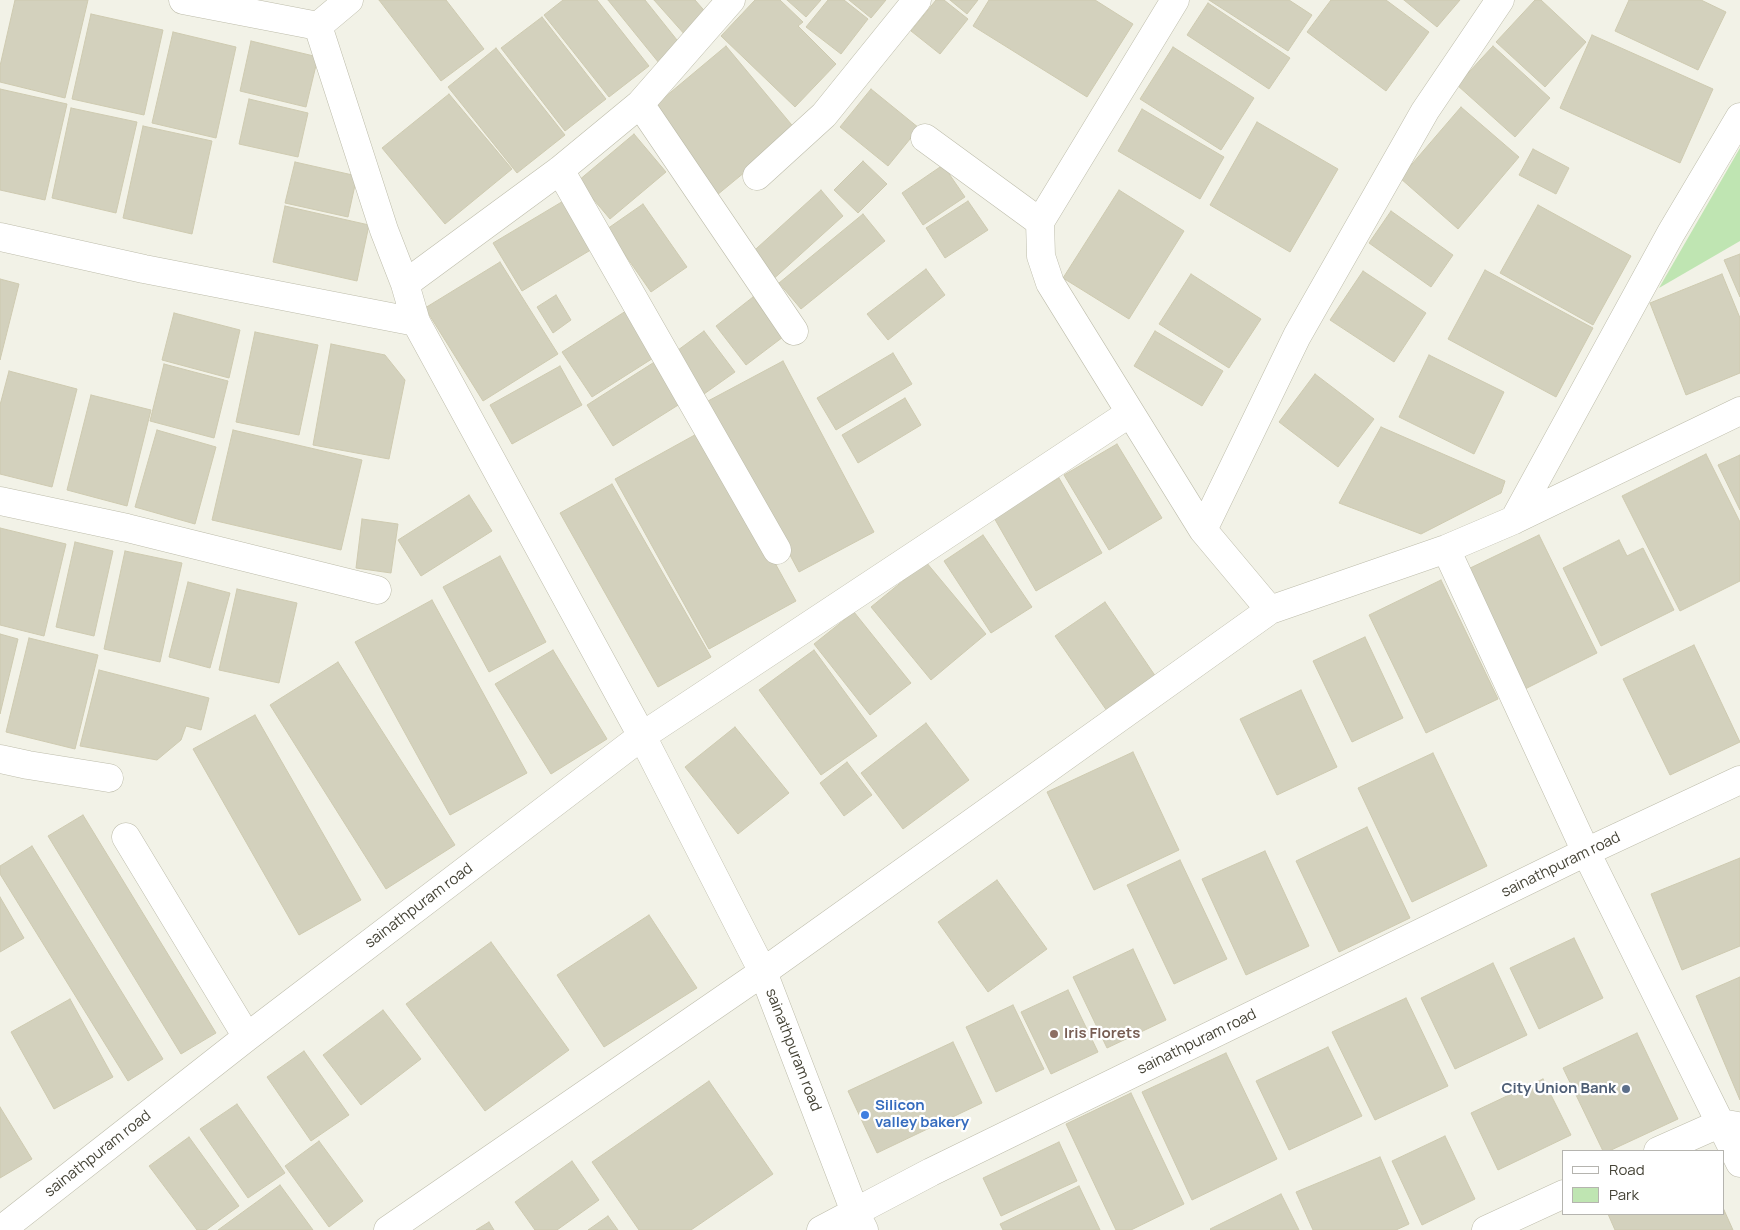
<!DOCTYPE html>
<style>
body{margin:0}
#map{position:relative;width:1740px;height:1230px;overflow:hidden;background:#f2f2e7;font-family:Manrope,sans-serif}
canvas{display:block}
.legend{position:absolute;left:1562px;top:1150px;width:162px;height:65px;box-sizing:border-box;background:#fff;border:1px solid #b5b4af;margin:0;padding:6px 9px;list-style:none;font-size:15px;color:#454336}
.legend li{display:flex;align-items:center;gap:10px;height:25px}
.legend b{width:25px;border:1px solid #b5b4af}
</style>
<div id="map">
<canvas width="1740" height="1230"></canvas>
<ul class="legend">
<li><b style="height:6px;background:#fff"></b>Road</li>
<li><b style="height:14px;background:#bfe5b2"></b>Park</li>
</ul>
</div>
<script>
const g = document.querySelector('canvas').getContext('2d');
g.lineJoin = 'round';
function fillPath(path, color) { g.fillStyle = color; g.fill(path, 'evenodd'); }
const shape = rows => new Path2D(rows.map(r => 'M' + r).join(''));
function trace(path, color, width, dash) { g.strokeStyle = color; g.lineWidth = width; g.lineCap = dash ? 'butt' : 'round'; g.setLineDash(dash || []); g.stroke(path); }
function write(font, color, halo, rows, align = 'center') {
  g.font = font + ' Manrope,sans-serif'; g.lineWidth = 4.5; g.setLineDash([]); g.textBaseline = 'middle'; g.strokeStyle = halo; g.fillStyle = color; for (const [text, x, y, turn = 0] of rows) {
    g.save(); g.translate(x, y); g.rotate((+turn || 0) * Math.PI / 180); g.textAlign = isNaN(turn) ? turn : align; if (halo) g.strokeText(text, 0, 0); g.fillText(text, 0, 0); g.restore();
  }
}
fillPath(shape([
 [1740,148,1740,241,1659,288]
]), '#bfe5b2');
const building = shape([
 [15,0,88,0,65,98,0,82,0,66,15,0],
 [379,0,446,0,484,49,441,81,379,0],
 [563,0,597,0,649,66,609,97,544,15,563,0],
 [608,0,645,0,681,45,659,63,608,0],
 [654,0,695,0,709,16,686,36,654,0],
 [755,0,780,0,803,22,798,26,836,64,795,107,721,36,755,0],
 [787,0,821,0,806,17,787,0],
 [828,0,844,0,868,19,841,54,806,27,828,0],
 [849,0,886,0,871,18,849,0],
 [936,0,944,0,968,19,940,54,911,31,936,0],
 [950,0,978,0,967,14,950,0],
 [989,0,1095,0,1133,24,1087,97,973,26,989,0],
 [1209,0,1289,0,1312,15,1288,51,1209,0],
 [1331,0,1386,0,1429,32,1386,91,1307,32,1331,0],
 [1404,0,1460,0,1437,27,1404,0],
 [1535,0,1541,0,1586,42,1545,87,1496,42,1535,0],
 [1629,0,1701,0,1726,12,1698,70,1615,31,1629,0],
 [1208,3,1290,58,1269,89,1187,35,1208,3],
 [91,14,163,30,144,115,72,99,91,14],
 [542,17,606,99,565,131,501,48,542,17],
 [173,32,236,47,216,138,152,123,173,32],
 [1592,35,1713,89,1680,163,1560,108,1592,35],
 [251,41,318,57,306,107,240,91,251,41],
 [726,46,796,130,717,195,647,112,726,46],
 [1493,46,1550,98,1515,137,1457,85,1493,46],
 [1173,47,1254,98,1221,150,1140,99,1173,47],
 [496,48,565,135,517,173,448,87,496,48],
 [0,89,67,104,45,200,0,190,0,89],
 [871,89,919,128,888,166,840,127,871,89],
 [449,94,512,169,445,224,382,148,449,94],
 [249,99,308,113,298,157,239,144,249,99],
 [1461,107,1519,157,1458,229,1400,178,1461,107],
 [71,108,137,122,116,213,52,198,71,108],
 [1142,109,1224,157,1200,199,1118,151,1142,109],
 [1257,122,1338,169,1290,252,1210,205,1257,122],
 [143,126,212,141,192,234,123,218,143,126],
 [634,134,666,172,610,219,578,181,634,134],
 [1533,149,1569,168,1556,194,1519,175,1533,149],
 [863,161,887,184,858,213,834,190,863,161],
 [295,162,357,176,348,217,285,203,295,162],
 [943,165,965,197,923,225,902,193,943,165],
 [821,190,843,216,769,283,746,258,821,190],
 [1119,190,1184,231,1129,319,1063,278,1119,190],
 [565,200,594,248,522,291,493,243,565,200],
 [968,201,988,230,945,258,926,228,968,201],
 [643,204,687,267,651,292,607,229,643,204],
 [1538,205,1631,256,1593,325,1500,273,1538,205],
 [285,206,369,225,357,281,273,262,285,206],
 [1391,211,1453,255,1431,287,1369,243,1391,211],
 [863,214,885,241,801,309,779,283,863,214],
 [1740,254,1740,297,1724,260,1740,254],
 [500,262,558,354,483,401,425,308,500,262],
 [926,269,945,295,888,340,867,314,926,269],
 [1485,270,1593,328,1556,397,1448,339,1485,270],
 [1363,271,1426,313,1394,362,1330,320,1363,271],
 [1191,274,1261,319,1229,368,1159,324,1191,274],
 [1722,274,1740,318,1740,373,1686,395,1650,303,1722,274],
 [0,279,19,284,0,360,0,279],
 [556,295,571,320,553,333,537,307,556,295],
 [753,297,783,337,746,365,716,326,753,297],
 [629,309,658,355,592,397,562,352,629,309],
 [174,313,240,330,229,378,162,360,174,313],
 [704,331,735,372,704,394,674,353,704,331],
 [1155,331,1223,371,1202,406,1134,366,1155,331],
 [255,332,318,345,299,435,236,422,255,332],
 [331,344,385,355,405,380,389,459,313,445,331,344],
 [893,353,912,384,836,430,817,398,893,353],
 [1429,355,1504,392,1474,454,1399,417,1429,355],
 [656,361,683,402,613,446,587,405,656,361],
 [783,361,874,532,799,572,708,401,783,361],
 [164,364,228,381,214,438,150,421,164,364],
 [560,366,582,405,512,444,490,405,560,366],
 [9,371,77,389,52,487,0,474,0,405,9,371],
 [1315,374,1374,419,1338,467,1279,422,1315,374],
 [91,395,151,410,127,506,67,490,91,395],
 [905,398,921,425,858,463,842,435,905,398],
 [1381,427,1505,481,1501,493,1421,534,1339,503,1381,427],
 [157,430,216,447,195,524,135,507,157,430],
 [233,430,362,460,341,550,212,520,233,430],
 [702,431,796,601,709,649,615,479,702,431],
 [1117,444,1162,518,1109,550,1064,475,1117,444],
 [1706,454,1740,522,1740,581,1680,611,1622,496,1706,454],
 [1740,455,1740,510,1718,465,1740,455],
 [1059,478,1102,553,1036,591,993,516,1059,478],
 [612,484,711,657,658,687,560,513,612,484],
 [469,495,492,531,421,576,398,540,469,495],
 [362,519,398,524,391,573,356,568,362,519],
 [0,528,66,544,44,636,0,625,0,528],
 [983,535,1032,607,991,633,944,561,983,535],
 [1539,535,1597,653,1525,689,1466,570,1539,535],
 [1619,540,1627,556,1643,548,1674,610,1601,646,1563,568,1619,540],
 [75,542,113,551,94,636,56,627,75,542],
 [125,551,182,563,160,662,104,649,125,551],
 [500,556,546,642,489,672,443,587,500,556],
 [926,562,986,634,931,680,871,607,926,562],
 [1441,580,1498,699,1426,733,1369,615,1441,580],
 [188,582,230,593,210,668,169,657,188,582],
 [237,589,297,603,279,683,219,670,237,589],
 [432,600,527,773,450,815,355,642,432,600],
 [1105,602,1156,677,1107,711,1055,636,1105,602],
 [854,612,911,683,870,715,814,644,854,612],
 [0,634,18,639,0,714,0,634],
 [1365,637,1403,718,1352,742,1313,661,1365,637],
 [29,638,98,655,75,749,6,732,29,638],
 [1694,645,1740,742,1670,775,1623,679,1694,645],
 [553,650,607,739,551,774,495,684,553,650],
 [814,650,877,736,821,775,759,690,814,650],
 [338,662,455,845,386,889,270,705,338,662],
 [99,670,209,698,201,730,186,726,181,740,157,760,80,746,99,670],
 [1301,690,1337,767,1277,795,1240,719,1301,690],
 [255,715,361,900,299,935,193,749,255,715],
 [926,723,969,780,903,829,861,773,926,723],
 [735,727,789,793,738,834,685,767,735,727],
 [1133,752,1179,850,1094,890,1047,792,1133,752],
 [1433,753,1487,866,1412,902,1358,788,1433,753],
 [847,762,872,795,844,816,820,783,847,762],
 [83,815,216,1033,181,1054,48,836,83,815],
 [1367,827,1410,918,1339,952,1296,861,1367,827],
 [32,846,163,1059,128,1081,0,874,0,866,32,846],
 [1265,851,1309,946,1246,975,1202,879,1265,851],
 [1740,858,1740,946,1682,970,1651,894,1740,858],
 [1180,860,1227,959,1174,984,1127,885,1180,860],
 [997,880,1047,949,988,992,938,922,997,880],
 [0,897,24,938,0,952,0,897],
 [649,915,697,988,604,1047,557,975,649,915],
 [1574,938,1603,998,1539,1029,1510,968,1574,938],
 [491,942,569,1050,485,1111,406,1004,491,942],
 [1133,949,1166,1020,1107,1048,1073,977,1133,949],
 [1493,963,1527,1035,1455,1069,1421,998,1493,963],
 [1740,977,1740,1100,1696,996,1740,977],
 [1068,990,1098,1052,1051,1074,1021,1012,1068,990],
 [1406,998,1448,1086,1375,1120,1332,1032,1406,998],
 [70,999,113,1077,54,1109,11,1032,70,999],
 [1013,1005,1044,1069,996,1092,966,1027,1013,1005],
 [383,1010,421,1059,361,1105,323,1055,383,1010],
 [1637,1033,1678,1119,1609,1151,1603,1151,1563,1068,1637,1033],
 [953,1042,982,1103,877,1153,848,1091,953,1042],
 [1328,1047,1362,1116,1289,1150,1256,1081,1328,1047],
 [304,1051,349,1115,311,1141,267,1077,304,1051],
 [1226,1053,1277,1159,1192,1200,1142,1092,1226,1053],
 [1543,1079,1571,1135,1498,1170,1471,1113,1543,1079],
 [709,1081,773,1174,691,1230,639,1230,592,1162,709,1081],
 [1131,1093,1184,1204,1131,1230,1116,1230,1066,1124,1131,1093],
 [237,1104,285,1173,248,1198,200,1129,237,1104],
 [0,1107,32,1159,0,1178,0,1107],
 [1445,1136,1475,1199,1422,1225,1392,1161,1445,1136],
 [189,1137,239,1206,206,1230,197,1230,149,1166,189,1137],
 [319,1141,363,1201,329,1227,285,1166,319,1141],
 [1059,1142,1077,1181,1001,1216,983,1178,1059,1142],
 [1380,1157,1409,1224,1396,1230,1313,1230,1296,1192,1380,1157],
 [572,1161,599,1200,557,1230,535,1230,515,1202,572,1161],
 [280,1185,313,1230,218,1230,280,1185],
 [1079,1186,1100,1230,1003,1230,1000,1224,1079,1186],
 [1281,1194,1299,1230,1211,1230,1210,1229,1281,1194],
 [1724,1210,1733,1230,1615,1230,1608,1214,1724,1214,1724,1210],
 [608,1216,618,1230,588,1230,608,1216],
 [489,1222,494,1230,476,1230,489,1222]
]);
fillPath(building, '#d3d1bd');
trace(building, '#cecab0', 1);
const minor = shape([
 [183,0,318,26],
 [1175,0,1040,222,1041,256,1050,283,1203,530,1270,610],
 [318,26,384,230,405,284,416,322,642,736,1130,413],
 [318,26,349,0],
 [640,104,794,331],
 [925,138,1040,222],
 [560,170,777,550],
 [757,176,824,115,917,0],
 [0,237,144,269,416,322],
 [405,284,560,170,640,104,731,0],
 [0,501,127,528,377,590],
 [1514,520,1671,233,1740,117],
 [1203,530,1297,336,1425,111,1500,0],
 [1446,549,1586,852,1740,1163],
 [0,759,28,765,109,778],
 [126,837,247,1037],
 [1658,1151,1721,1123,1738,1126],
 [1,1230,247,1037,642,736,763,972,855,1212,931,1172,1586,852,1740,780],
 [388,1230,763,972,1270,610,1446,549,1514,520,1740,411],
 [821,1230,855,1212,864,1230],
 [1486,1230,1564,1194]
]);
trace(minor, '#bdbcaa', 29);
trace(minor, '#fff', 28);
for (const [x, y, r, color] of [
 [1054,1034,5,"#8d6e63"],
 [1626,1089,5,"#5c6f8a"],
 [865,1115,5,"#3f7fe0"]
]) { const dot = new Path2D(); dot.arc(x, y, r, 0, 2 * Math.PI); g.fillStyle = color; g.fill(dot); trace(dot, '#fff', 2); }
write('15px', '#454336', '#fff', [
 ["sainathpuram road",1561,865,-26],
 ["sainathpuram road",419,906,-37],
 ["sainathpuram road",1197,1042,-26],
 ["sainathpuram road",793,1050,69],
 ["sainathpuram road",98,1154,-38]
]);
write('bold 15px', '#785e54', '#fff', [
 ["Iris Florets",1064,1034]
], 'left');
write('bold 15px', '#4e5e75', '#fff', [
 ["City Union Bank",1616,1089]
], 'right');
write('bold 15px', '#366cbe', '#fff', [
 ["Silicon",875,1106],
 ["valley bakery",875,1123]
], 'left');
</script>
